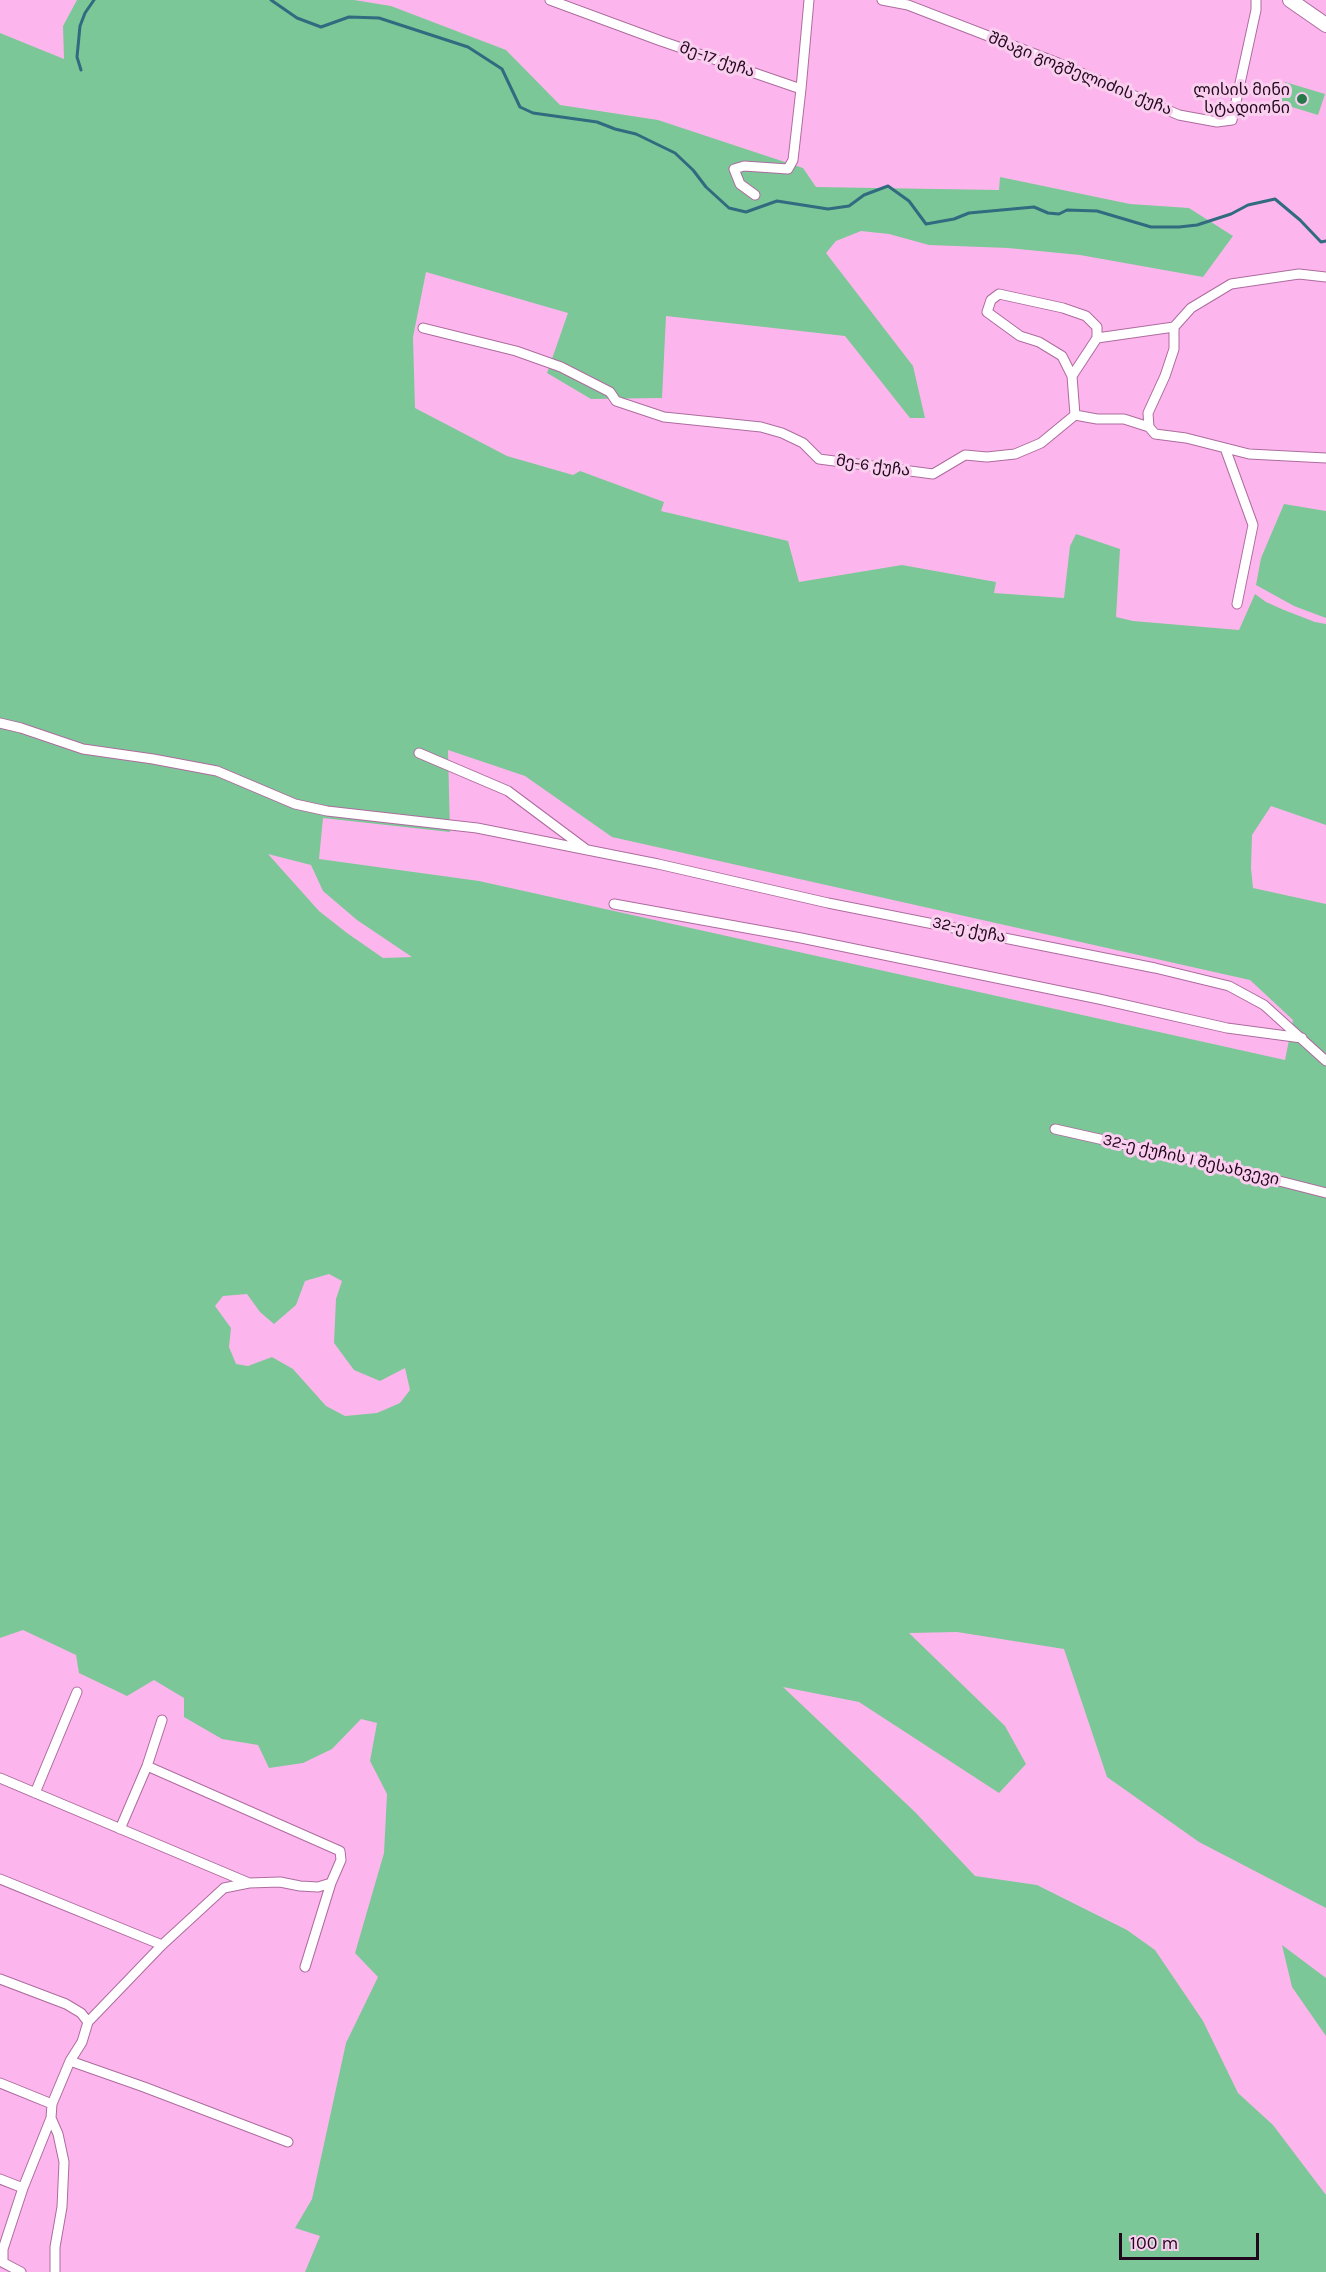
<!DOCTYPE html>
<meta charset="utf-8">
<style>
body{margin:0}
#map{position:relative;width:1326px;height:2272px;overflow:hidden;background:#fdb6ed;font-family:Karla,sans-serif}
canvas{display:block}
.scale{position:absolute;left:1119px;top:2233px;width:140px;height:27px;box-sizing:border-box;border:3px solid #21081d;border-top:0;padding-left:8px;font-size:18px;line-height:21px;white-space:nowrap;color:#21081d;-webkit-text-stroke:4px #faceef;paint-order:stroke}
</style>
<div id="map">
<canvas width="1326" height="2272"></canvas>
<div class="scale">100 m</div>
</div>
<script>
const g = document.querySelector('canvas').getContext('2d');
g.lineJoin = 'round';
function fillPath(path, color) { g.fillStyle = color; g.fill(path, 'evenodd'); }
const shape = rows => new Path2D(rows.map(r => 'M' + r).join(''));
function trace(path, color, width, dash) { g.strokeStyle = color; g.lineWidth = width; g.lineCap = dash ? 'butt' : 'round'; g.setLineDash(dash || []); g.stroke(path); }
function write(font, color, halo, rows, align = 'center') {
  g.font = font + ' Karla,"Noto Sans Georgian",sans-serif'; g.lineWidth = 6; g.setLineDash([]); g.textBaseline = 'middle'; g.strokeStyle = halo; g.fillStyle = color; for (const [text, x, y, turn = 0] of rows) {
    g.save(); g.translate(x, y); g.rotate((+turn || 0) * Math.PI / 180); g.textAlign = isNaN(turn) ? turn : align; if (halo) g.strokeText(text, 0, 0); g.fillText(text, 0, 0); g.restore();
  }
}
fillPath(shape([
 [77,0,354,0,391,6,506,50,560,105,658,120,803,168,816,187,999,190,1000,177,1130,204,1189,208,1233,236,1203,277,1080,255,1008,248,929,245,889,234,861,231,836,241,826,253,913,366,925,418,910,418,845,336,666,316,662,398,591,399,547,373,568,313,426,272,413,337,415,408,507,456,573,475,580,471,664,502,661,511,788,541,799,582,902,565,996,582,994,593,1064,598,1070,546,1076,534,1120,549,1116,617,1133,621,1239,630,1255,594,1266,602,1284,610,1315,622,1326,624,1326,825,1271,806,1252,835,1251,868,1253,888,1326,904,1326,1908,1199,1842,1107,1777,1064,1649,957,1632,909,1633,1005,1726,1026,1764,999,1793,859,1702,783,1687,915,1812,975,1876,1037,1885,1127,1930,1155,1950,1203,2021,1238,2093,1273,2125,1326,2195,1326,2272,305,2272,320,2236,295,2228,312,2199,346,2043,378,1977,355,1953,384,1853,387,1794,370,1761,377,1723,361,1719,332,1749,303,1763,269,1768,258,1745,222,1739,184,1717,184,1698,154,1680,127,1696,79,1673,76,1655,23,1630,0,1638,0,33,64,59,63,26],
 [448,750,525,776,612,837,1250,980,1293,1020,1285,1060,479,881,319,859,323,818,450,832],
 [268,854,311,865,323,891,357,920,412,957,383,958,347,933,319,911],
 [329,1274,342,1281,336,1299,334,1343,354,1370,380,1381,405,1368,410,1390,400,1403,377,1413,345,1416,326,1406,293,1369,272,1357,248,1366,236,1364,229,1347,231,1328,215,1306,223,1296,247,1294,260,1312,274,1324,296,1305,305,1281],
 [1285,82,1325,94,1318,115,1279,103],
 [1284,504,1326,511,1326,618,1294,606,1256,585,1261,558],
 [1282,1945,1326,1978,1326,2036,1292,1987]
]), '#7cc797');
trace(shape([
 [271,0,297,18,321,27,349,17,379,18,468,47,502,69,520,107,533,113,597,122,615,129,636,134,675,153,693,170,706,187,729,208,746,212,777,201,828,209,849,206,864,195,888,186,909,201,926,224,954,219,969,213,1034,207,1048,213,1059,214,1067,210,1097,211,1151,227,1179,227,1197,225,1231,214,1248,205,1275,199,1300,220,1321,242,1326,241],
 [81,70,77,57,80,26,85,13,94,0]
]), '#316b80', 3);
const street = shape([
 [550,0,661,41,801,89,809,0],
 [882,0,908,5,1058,63,1179,115,1217,122,1232,120,1256,10,1256,0],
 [755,195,740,184,734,169,744,166,788,169,793,160,801,89],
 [423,328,516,351,561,367,610,392,616,401,664,417,761,427,782,433,803,443,819,459,933,474,965,455,987,457,1015,454,1041,443,1075,415,1097,419,1124,419,1149,427,1155,434,1186,438,1249,454,1326,458],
 [1072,376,1062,356,1039,342,1020,336,987,312,991,300,999,294,1063,308,1086,316,1097,327,1097,338],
 [1075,415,1072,376,1097,338,1174,327,1191,308,1231,284,1299,274,1326,277],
 [1149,427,1148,413,1165,376,1174,349,1174,327],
 [1225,448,1253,525,1237,604],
 [0,723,21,728,83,749,153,759,217,771,295,804,327,811,477,828,658,864,828,903,1155,968,1229,986,1264,1005,1326,1061],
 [419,753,508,791,587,850],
 [614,904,801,938,1099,999,1227,1028,1302,1038],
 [1055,1129,1224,1167,1326,1193],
 [0,1778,249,1883],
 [35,1793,77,1692],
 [120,1829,147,1766,162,1720],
 [0,1879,162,1945],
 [305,1967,331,1883],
 [0,1979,66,2004,81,2013,88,2022,82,2042,70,2061,52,2104,51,2118,23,2188,3,2249,3,2262],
 [88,2022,162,1945,224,1888,249,1883,280,1882,300,1886,318,1887,331,1883,341,1860,340,1851,147,1766],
 [70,2061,144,2087,288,2142],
 [0,2083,52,2104],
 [51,2118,58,2134,64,2162,62,2207,55,2247,55,2272],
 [0,2179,23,2188],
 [0,2261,21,2272]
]);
const secondary = shape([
 [1290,0,1326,25]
]);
trace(street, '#ad6c9f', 11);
trace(secondary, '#ad6c9f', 16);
trace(street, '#fff', 9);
trace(secondary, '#fff', 14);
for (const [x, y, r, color] of [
 [1302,99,6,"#27794b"]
]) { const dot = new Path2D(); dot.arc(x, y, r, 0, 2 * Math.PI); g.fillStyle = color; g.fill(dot); trace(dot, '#faceef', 2); }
write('16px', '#21081d', '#faceef', [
 ["მე-17 ქუჩა",717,60,19],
 ["შმაგი გოგშელიძის ქუჩა",1080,74,22],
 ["მე-6 ქუჩა",873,466,8],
 ["32-ე ქუჩა",969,930,12],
 ["32-ე ქუჩის I შესახვევი",1191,1160,13]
]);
write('16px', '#21081d', '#faceef', [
 ["ლისის მინი",1290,90],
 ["სტადიონი",1290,108]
], 'right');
</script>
